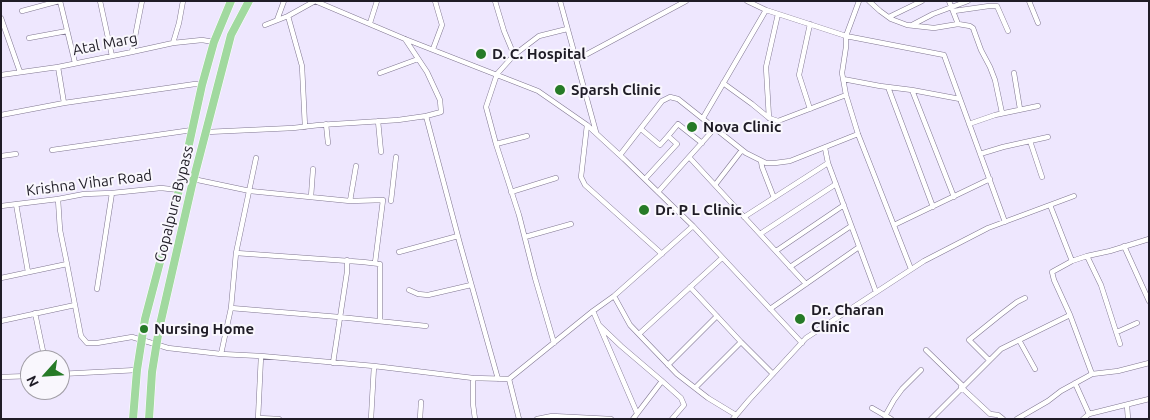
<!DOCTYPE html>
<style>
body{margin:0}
#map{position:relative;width:1150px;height:420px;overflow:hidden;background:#eee7fe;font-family:Ubuntu,sans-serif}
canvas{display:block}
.frame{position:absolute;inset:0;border:2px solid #1f1c26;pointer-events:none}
.north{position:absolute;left:20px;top:350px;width:50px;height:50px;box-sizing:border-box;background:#f9f7fd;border:1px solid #a29fa7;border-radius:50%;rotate:244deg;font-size:14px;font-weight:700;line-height:20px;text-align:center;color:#1f1c26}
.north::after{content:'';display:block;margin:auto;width:18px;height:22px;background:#267a27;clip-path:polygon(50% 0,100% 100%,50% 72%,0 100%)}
</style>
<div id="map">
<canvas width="1150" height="420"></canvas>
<div class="frame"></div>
<div class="north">N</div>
</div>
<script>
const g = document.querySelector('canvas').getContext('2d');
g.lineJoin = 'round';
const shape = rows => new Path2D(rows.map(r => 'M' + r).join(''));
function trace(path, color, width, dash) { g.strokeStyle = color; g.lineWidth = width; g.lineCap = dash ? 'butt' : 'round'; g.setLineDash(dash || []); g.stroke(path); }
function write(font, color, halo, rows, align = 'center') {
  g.font = font + ' Ubuntu,sans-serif'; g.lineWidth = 4; g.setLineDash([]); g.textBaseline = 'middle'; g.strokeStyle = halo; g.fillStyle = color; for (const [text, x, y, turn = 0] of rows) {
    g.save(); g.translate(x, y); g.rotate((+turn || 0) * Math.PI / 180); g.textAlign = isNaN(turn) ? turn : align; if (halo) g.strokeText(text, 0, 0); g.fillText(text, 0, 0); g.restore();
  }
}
const street = shape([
 [60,1,75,63],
 [100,1,112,56],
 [315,1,405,39,538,91,587,125,624,159,693,226,802,343],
 [495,1,504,31,514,55],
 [560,1,596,132],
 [747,1,766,10,846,36,944,55,1005,222],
 [859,1,846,36,846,47,842,73,846,95,858,134,911,269],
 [869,1,880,11,891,19,907,25,934,28,958,24,970,26,973,28,981,50,990,67,995,80,1002,113],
 [949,1,958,24],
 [1029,1,1038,23],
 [22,11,59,1],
 [954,11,989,6,997,6,1008,31],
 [889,17,922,1],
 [1,18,20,72],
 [277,20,284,1],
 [370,23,377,1],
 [810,24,799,75,810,109],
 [265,25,288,16],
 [912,25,933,14,968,1],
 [29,38,67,31],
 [173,43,179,23,183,1],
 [433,49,442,25,435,1],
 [132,52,142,1],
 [576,60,686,1],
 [58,67,64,103],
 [380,73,418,59],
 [1014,73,1020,109],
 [1,75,58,67,132,52,173,43,202,40,214,42],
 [843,79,880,86,912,90,960,99],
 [723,83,752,104,769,118,778,121,846,95],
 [888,87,933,207],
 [912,90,954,197],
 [1,115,64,103,195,84,202,85],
 [426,116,460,244,498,379],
 [703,118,766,10],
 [769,118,766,67,778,14],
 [378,121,381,152],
 [326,124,328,143],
 [969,124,995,115,1038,106],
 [587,125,581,177,585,185,662,254],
 [305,127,302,66,288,16,315,1],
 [641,129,660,145,668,136,677,144,645,179],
 [207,132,293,128,319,125,398,120,426,116,441,112,440,100,427,72,405,39],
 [668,136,678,124,702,143],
 [1030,141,1048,137],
 [496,144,527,136],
 [825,148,828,163,876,292],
 [52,150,192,130],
 [980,154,1003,147,1030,141,1042,177],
 [620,155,662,101,670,97,678,99,746,153,766,163,775,163,790,161,858,134],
 [1,156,16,154],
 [689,157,715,128],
 [761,161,762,167,774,198],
 [193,179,250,191,350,201,383,200,375,263],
 [715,185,742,150],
 [511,192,556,178],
 [658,192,689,157,806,284],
 [311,197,313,169],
 [58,199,60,230,67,264,81,336,87,343,97,343,132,337,168,348,221,354,261,356,374,366,473,378,509,379,593,311,614,296,693,226],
 [350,201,356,166],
 [391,201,396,157],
 [16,204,28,272],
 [1050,205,1072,261],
 [1,206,58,199,84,194,112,193,161,188,179,190],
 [744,217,828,163],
 [894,225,990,179],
 [760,234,836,184],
 [525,237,571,224],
 [1124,246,1149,301],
 [776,251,844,205],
 [399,252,458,236],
 [236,253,256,158],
 [1087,256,1101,285,1120,344],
 [790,267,851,226],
 [1,278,67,264],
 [690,287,741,342,773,374],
 [97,289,112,193],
 [409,290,418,294,428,295,471,285],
 [614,296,630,325,677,374,708,398,736,415],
 [231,308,339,317,426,326],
 [770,309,859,247],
 [593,311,637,413],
 [35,313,43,351],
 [1,321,75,305],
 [599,325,621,346,662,381,681,398,684,405,672,419],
 [1117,332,1137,323],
 [639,334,722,258],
 [1019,340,1035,369],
 [554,343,535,278,519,215,496,144,486,107,497,74,514,55,539,36,567,29],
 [926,350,963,386],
 [221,354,231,308,236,253,363,262,380,264,380,321],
 [989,360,969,340,1000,315,1017,302,1025,298],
 [333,363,347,272,347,260],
 [668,365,717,316],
 [60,374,137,370],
 [1092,374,1070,315,1054,280,1052,272,1072,261,1087,256,1110,251,1149,239],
 [1,377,30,376],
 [473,378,473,404,475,419],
 [509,379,519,419],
 [1075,383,1089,414],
 [961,387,990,414,998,415,1003,419],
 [695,388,741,342],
 [1127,405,1128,419],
 [872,408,891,419],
 [885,416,894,400,902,389,921,370],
 [258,418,279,419],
 [258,419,261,356],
 [371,419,374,366],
 [420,419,421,402],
 [537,419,552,416,611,419],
 [633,419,662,381],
 [733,419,749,400,806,338,924,261,988,228,1074,196],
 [931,419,1001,349,1070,315],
 [1017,419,1048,401,1061,391,1092,374,1118,371,1149,363],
 [1083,419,1089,414,1149,399]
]);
const primary = shape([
 [133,419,137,370,145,319,179,190,202,85,214,42,231,1],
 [149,419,152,372,159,329,192,185,231,35,249,1]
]);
trace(street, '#807791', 5.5);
trace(primary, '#fff', 9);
trace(street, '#fff', 4.5);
trace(primary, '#a1d99f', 8);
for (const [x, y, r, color] of [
 [481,54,6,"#267a27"],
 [560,90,6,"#267a27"],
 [692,127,6,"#267a27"],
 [644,210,6,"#267a27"],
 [800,319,6,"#267a27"],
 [144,329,5,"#267a27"]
]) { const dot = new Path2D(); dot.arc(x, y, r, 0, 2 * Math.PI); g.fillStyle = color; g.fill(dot); trace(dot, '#f9f7fd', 2); }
write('15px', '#1f1c26', '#f9f7fd', [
 ["Atal Marg",105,44,-11],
 ["Krishna Vihar Road",89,183,-7],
 ["Gopalpura Bypass",174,204,-76]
]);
write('bold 15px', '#1f1c26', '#f9f7fd', [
 ["D. C. Hospital",492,54],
 ["Sparsh Clinic",571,90],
 ["Nova Clinic",703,127],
 ["Dr. P L Clinic",655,210],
 ["Dr. Charan",811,310],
 ["Clinic",811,327],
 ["Nursing Home",154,329]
], 'left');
</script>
